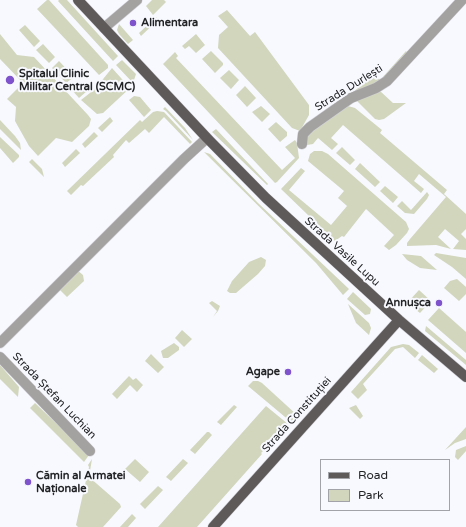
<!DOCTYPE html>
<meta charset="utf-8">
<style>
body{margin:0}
#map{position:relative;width:466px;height:527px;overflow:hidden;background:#f8f9ff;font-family:"Varela Round",sans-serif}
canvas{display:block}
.legend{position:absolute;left:320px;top:459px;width:130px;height:52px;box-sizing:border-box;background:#f8f9ff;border:1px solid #a2a3a8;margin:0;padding:5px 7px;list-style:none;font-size:12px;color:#222325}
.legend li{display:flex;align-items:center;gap:8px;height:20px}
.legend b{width:20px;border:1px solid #a2a3a8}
</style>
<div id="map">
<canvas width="466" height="527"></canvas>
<ul class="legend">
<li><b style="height:5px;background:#5f5a5a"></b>Road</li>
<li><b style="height:11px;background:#d1d6bd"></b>Park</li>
</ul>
</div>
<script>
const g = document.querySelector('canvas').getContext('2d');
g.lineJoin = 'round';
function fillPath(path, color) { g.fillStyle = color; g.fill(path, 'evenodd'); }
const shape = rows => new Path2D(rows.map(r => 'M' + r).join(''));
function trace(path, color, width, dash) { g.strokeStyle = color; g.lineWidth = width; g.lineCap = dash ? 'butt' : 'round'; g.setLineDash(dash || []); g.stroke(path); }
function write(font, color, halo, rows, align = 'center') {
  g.font = font + ' "Varela Round",sans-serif'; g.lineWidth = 4; g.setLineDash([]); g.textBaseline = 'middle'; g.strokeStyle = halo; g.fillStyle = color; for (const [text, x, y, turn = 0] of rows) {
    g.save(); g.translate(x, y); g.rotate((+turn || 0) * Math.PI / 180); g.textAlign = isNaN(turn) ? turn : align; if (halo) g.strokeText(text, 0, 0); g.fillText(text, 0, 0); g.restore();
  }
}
fillPath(shape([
 [47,0,49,0,108,65,108,68,99,75,37,9],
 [59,0,67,0,118,56,113,61,58,1],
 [152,0,164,0,166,2,153,15,146,6],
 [227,10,250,36,255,32,309,105,309,115,300,131,292,128,218,48,219,35,228,27,218,16],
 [156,17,158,20,141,36,139,33],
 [119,24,133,40,128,44,119,34,117,30],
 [25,25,40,41,34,47,19,30],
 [0,34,17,55,34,57,88,115,91,119,89,126,72,142,56,138,38,156,29,146,15,121,16,107,7,99,23,83,0,59],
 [196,34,205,45,196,53,189,46,185,49,182,46],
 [43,44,55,57,49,63,36,50],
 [211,51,223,63,223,65,215,73,202,59],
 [406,51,408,54,382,81,317,120,371,78,381,79],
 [175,52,178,56,176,58,282,170,295,158,285,147,295,140,297,143,299,158,277,182,275,183,163,64],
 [122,60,136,74,133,83,116,65],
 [59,61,74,77,66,83,52,68],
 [112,68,130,88,103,113,97,114,81,100,95,89],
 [229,70,239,80,231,89,220,78],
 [77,81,87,91,79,98,70,88],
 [245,86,256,98,247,107,236,95],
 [380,91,393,103,406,103,384,119,379,120,375,119,357,101],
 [134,96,140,97,151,110,144,117,129,100],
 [261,106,270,114,262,122,252,112],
 [348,106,355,108,382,130,380,133,447,190,444,194,466,214,466,229,461,234,466,239,466,250,453,249,459,241,445,229,438,237,451,249,436,245,407,246,407,243,410,239,446,197,419,174,414,181,424,189,421,193,343,125,331,138,338,144,332,150,318,138,313,144,307,145,306,135],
 [165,107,185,128,193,140,166,111,163,109],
 [157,111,164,112,192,142,190,144,164,117,149,133,145,129,129,143,126,140,113,155,114,157,83,186,81,185,71,195,67,191,140,120,142,122,153,112],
 [110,117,113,121,102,132,98,128],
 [0,120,15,136,20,143,21,150,0,129],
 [276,122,287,132,287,136,280,142,268,129],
 [216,129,268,184,267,185,212,132],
 [94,132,98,136,85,148,82,144],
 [0,137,19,155,19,157,13,163,0,148],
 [342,147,355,160,350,165,336,153],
 [76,149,80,153,65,167,62,163],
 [314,151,322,151,328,154,406,222,409,229,407,233,396,245,389,250,384,246,394,235,366,209,344,237,342,236,335,241,281,189,301,168,305,171,289,190,331,225,347,206,338,198,344,191,308,161,310,154],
 [204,152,210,154,258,203,349,289,343,295,316,263],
 [32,159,42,169,44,177,29,162],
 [360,163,380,182,375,187,355,169],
 [385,186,398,197,393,203,380,191],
 [427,192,429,195,427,199,414,214,405,213,397,206,402,201,411,210],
 [436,253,466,258,466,279,452,267,434,255],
 [402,254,421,256,437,270,420,268,407,260],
 [261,257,266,260,265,266,258,274,236,293,230,293,227,291,232,281,249,262],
 [77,270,83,275,84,281,67,297,58,288],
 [457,279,466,287,466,294,459,301,444,288,450,281],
 [419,290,431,301,420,313,407,303],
 [353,292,371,309,370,314,365,315,347,299],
 [212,301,220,306,218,311,213,317,217,311,209,303],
 [348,304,369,323,371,328,369,335,356,323],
 [439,308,466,332,466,353,428,320],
 [426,326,466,360,466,365,425,331],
 [182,330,192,339,184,347,175,338],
 [174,343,179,347,179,350,168,358,163,358,161,351],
 [403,344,409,345,419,353,415,358,403,347,395,349,363,384,367,390,358,399,351,392,391,347],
 [151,354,164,367,158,373,145,361],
 [422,355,438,369,434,373,418,360],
 [0,365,19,387,18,397,0,379],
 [129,376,133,380,136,378,143,385,137,392,130,385,117,399,112,394],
 [253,381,258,381,262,383,297,415,291,422,248,386],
 [35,403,89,455,84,462,30,408],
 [234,405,237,407,221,425,217,422],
 [356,405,363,416,360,419,349,408],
 [266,406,288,424,267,448,266,448,261,453,262,454,197,527,158,527],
 [466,427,466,439,455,443,445,450],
 [207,432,209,432,212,435,195,454,190,450],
 [466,446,466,451,458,460,455,457,456,450],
 [92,459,89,477,120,504,121,507,103,527,78,527,76,525,89,467,88,465],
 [135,459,149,472,140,482,125,469],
 [183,459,188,463,171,481,166,477],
 [158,486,163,490,145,509,140,504],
 [132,514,136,518,128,527,120,527]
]), '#d1d6bd');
const street = shape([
 [104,28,137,0],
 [302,144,303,134,310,127,351,98,376,88,387,81,462,0],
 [0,343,184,159,207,138],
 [0,357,90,451]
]);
const primary = shape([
 [78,0,207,138,266,198,399,320,466,377],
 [213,527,399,320]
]);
trace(street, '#d1d2d8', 11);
trace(primary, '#d1d2d8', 11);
trace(street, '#a4a1a1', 10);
trace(primary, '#5f5a5a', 10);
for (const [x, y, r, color] of [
 [133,23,4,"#7f53cc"],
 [10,80,5,"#7f53cc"],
 [439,303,4,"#7f53cc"],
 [288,372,4,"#7f53cc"],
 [28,482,4,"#7f53cc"]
]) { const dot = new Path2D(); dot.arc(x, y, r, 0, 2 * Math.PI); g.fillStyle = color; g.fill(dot); trace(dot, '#f8f9ff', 1.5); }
write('bold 11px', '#222325', '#f8f9ff', [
 ["Alimentara",141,23],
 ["Spitalul Clinic",19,74],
 ["Militar Central (SCMC)",19,87],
 ["Annușca",431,303,"right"],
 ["Agape",280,372,"right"],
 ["Cămin al Armatei",36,476],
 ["Naționale",36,489]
], 'left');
write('11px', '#222325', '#f8f9ff', [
 ["Strada Durlești",349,88,-32],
 ["Strada Vasile Lupu",342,252,42],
 ["Strada Ștefan Luchian",54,396,46],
 ["Strada Constituției",297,415,-48]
]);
</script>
